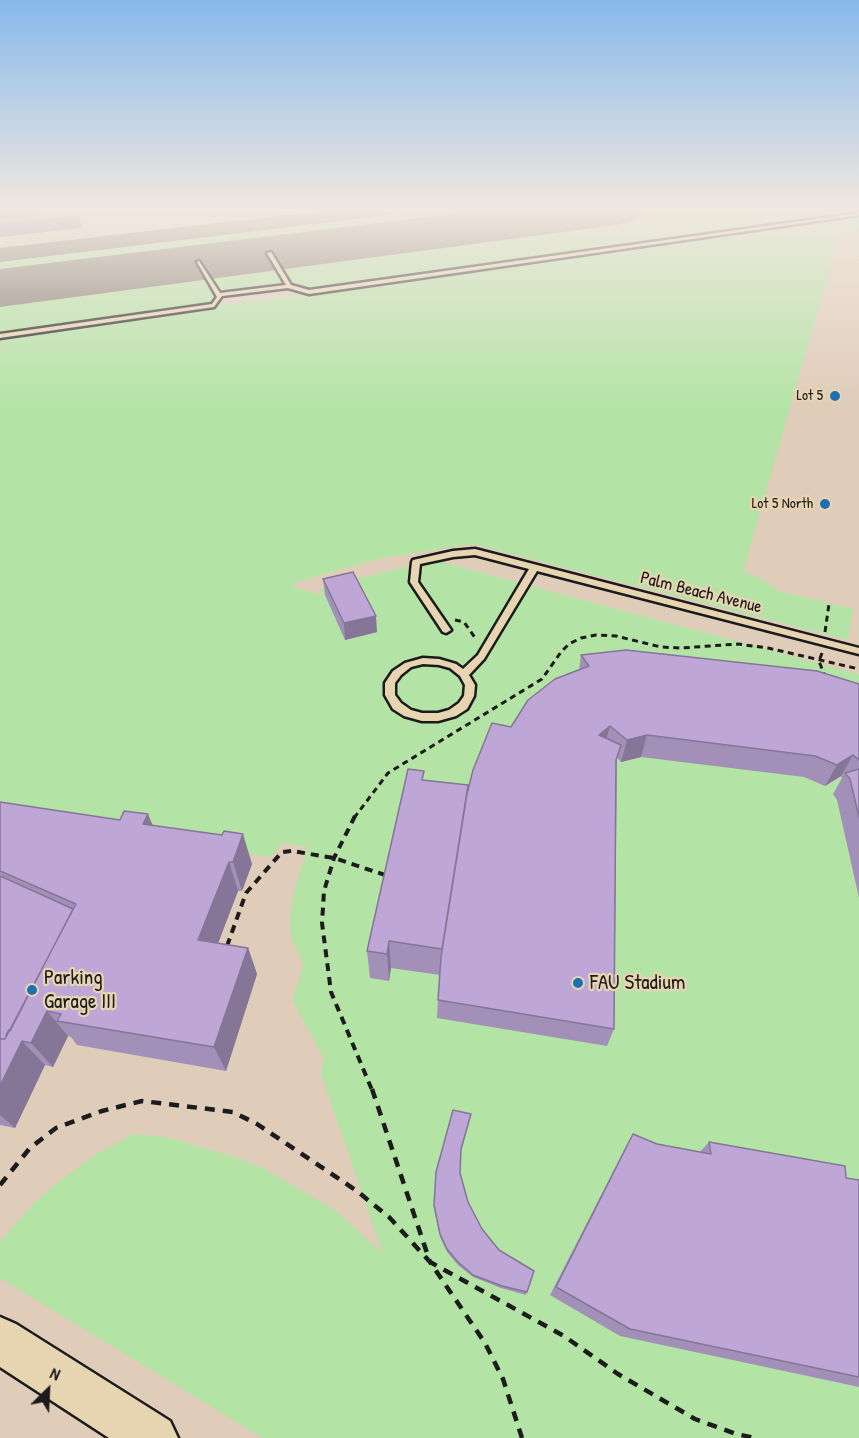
<!DOCTYPE html>
<style>
body{margin:0}
#map{position:relative;width:859px;height:1438px;overflow:hidden;background:#dfccb9;font-family:"Patrick Hand",sans-serif}
canvas{display:block}
.north{position:absolute;left:18px;top:1360px;width:60px;height:60px;-webkit-text-stroke:4px #e7d5b2;paint-order:stroke;rotate:24deg;font-size:16px;font-weight:700;line-height:24px;text-align:center;color:#1c1c1c}
.north::after{content:'';display:block;margin:auto;width:21px;height:27px;background:#1c1c1c;clip-path:polygon(50% 0,100% 100%,50% 72%,0 100%)}
</style>
<div id="map">
<canvas width="859" height="1438"></canvas>
<div class="north">N</div>
</div>
<script>
const g = document.querySelector('canvas').getContext('2d');
g.lineJoin = 'round';
function fillPath(path, color) { g.fillStyle = color; g.fill(path, 'evenodd'); }
const shape = rows => new Path2D(rows.map(r => 'M' + r).join(''));
function trace(path, color, width, dash) { g.strokeStyle = color; g.lineWidth = width; g.lineCap = dash ? 'butt' : 'round'; g.setLineDash(dash || []); g.stroke(path); }
function write(font, color, halo, rows, align = 'center') {
  g.font = font + ' "Patrick Hand",sans-serif'; g.lineWidth = 4.5; g.setLineDash([]); g.textBaseline = 'middle'; g.strokeStyle = halo; g.fillStyle = color; for (const [text, x, y, turn = 0] of rows) {
    g.save(); g.translate(x, y); g.rotate((+turn || 0) * Math.PI / 180); g.textAlign = isNaN(turn) ? turn : align; if (halo) g.strokeText(text, 0, 0); g.fillText(text, 0, 0); g.restore();
  }
}
fillPath(shape([
 [423,209,546,209,425,224,413,219,412,211],
 [686,209,859,209,859,236,840,234,743,571,761,579,779,591,853,609,848,640,472,544,382,558,299,581,292,587,322,595,320,588,434,560,859,674,859,1438,263,1438,0,1278,0,1242,32,1205,57,1183,96,1154,134,1134,166,1137,235,1157,263,1168,336,1211,383,1254,321,1074,324,1059,292,1000,304,965,292,940,290,919,294,892,308,847,283,843,270,857,0,821,0,298],
 [286,280,294,289,315,292,204,308,219,299,216,289,231,291,274,286],
 [379,215,396,222,396,227,0,277,0,258,350,216]
]), '#b3e4a5');
fillPath(shape([
 [340,209,399,209,396,213,389,215,0,262,0,248,340,209],
 [412,220,449,226,452,231,449,236,441,238,404,231,401,226,404,221,412,220]
]), '#7e746a');
fillPath(shape([
 [492,209,642,209,634,220,616,225,0,307,0,269,492,209]
]), '#7e746a');
const service = shape([
 [859,213,859,215,309,294,288,288,222,296,214,307,0,338,0,334,212,304,217,297,197,262,199,261,220,293,286,285,267,253,271,252,291,285,309,290,859,213],
 [475,549,859,648,859,654,537,571,484,659,469,675,475,685,474,696,467,709,456,716,438,721,422,721,404,716,393,709,385,695,385,683,393,671,405,663,423,658,439,659,456,664,463,669,478,655,529,569,475,555,453,557,420,564,418,582,451,630,446,633,443,632,410,582,412,562,413,560,453,551,475,549],
 [423,664,439,665,450,668,460,676,465,685,464,696,459,703,449,710,438,713,422,713,411,710,401,703,395,695,395,683,401,675,411,667,423,664]
]);
const tertiary = shape([
 [0,1317,16,1324,170,1421,178,1438,109,1438,0,1367,0,1317]
]);
trace(service, '#1c1c1c', 5);
trace(tertiary, '#1c1c1c', 5);
trace(shape([
 [455,620,464,622,476,639],
 [825,632,829,604],
 [822,653,819,661,824,674],
 [354,818,388,773,542,679,561,652,569,644,581,638,596,635,616,636,661,647,681,648,738,644,768,648,859,669]
]), '#1c1c1c', 3, [6, 4.5]);
trace(shape([
 [355,816,334,858,324,891,322,923,331,992,372,1090],
 [227,946,246,893,282,852,292,851,334,858,385,875]
]), '#1c1c1c', 4, [8, 6]);
trace(shape([
 [372,1089,430,1262,564,1336,618,1374,695,1419,736,1434,755,1438],
 [0,1185,30,1148,56,1128,102,1111,142,1101,233,1112,257,1124,357,1191,390,1218,430,1262,485,1343,503,1379,522,1438]
]), '#1c1c1c', 4.5, [10, 8]);
fillPath(service, '#e7d5b2');
fillPath(tertiary, '#e7d5b2');
fillPath(shape([
 [323,579,377,632,345,640,325,595],
 [581,655,859,684,859,898,837,800,833,794,842,778,841,776,825,786,804,777,641,757,621,762,617,758,614,1029,607,1046,437,1018,438,1000,440,975,391,968,389,981,370,978,367,951,424,780,468,785,467,794,511,727,579,670],
 [0,802,153,825,252,864,242,891,238,891,218,943,248,948,257,974,226,1071,77,1045,71,1037,68,1036,53,1067,45,1065,15,1128,0,1125],
 [471,1114,461,1152,460,1173,468,1202,482,1229,527,1292,526,1295,501,1288,473,1277,458,1265,447,1252,440,1237,434,1208,436,1172],
 [633,1134,657,1144,700,1152,709,1142,846,1178,859,1180,859,1387,620,1336,550,1295,625,1148]
]), '#a390b8');
fillPath(shape([
 [21,209,64,209,66,215,0,223,0,211],
 [79,216,82,228,0,237,0,224],
 [376,616,377,632,345,640,344,623],
 [610,726,604,748,599,735],
 [647,735,641,757,621,762,627,740],
 [853,755,841,776,825,786,837,765],
 [468,785,466,815,441,975,442,949],
 [148,814,160,843,143,824],
 [243,834,252,864,242,891,233,862],
 [229,862,238,891,209,967,198,940],
 [389,941,391,968,389,981,387,954],
 [248,948,257,974,226,1071,214,1047],
 [47,1011,68,1036,53,1067,31,1043],
 [9,1030,22,1041,45,1065,15,1128,0,1115,0,1086,6,1035]
]), '#857596');
const building = shape([
 [0,209,21,209,0,211,0,209],
 [77,210,79,216,0,224,0,218,77,210],
 [353,572,376,616,344,623,323,579,353,572],
 [626,650,817,671,859,684,859,760,853,755,837,765,815,756,647,735,627,740,610,726,599,735,621,745,616,760,614,1029,438,1000,441,957,467,794,473,770,492,723,511,727,528,700,555,679,589,666,581,655,626,650],
 [408,769,424,771,422,780,468,785,442,949,389,941,387,954,367,951,408,769],
 [859,769,859,817,850,779,845,773,859,769],
 [0,802,120,820,124,811,148,814,143,824,222,835,224,831,243,834,233,862,229,862,198,940,248,948,214,1047,57,1021,61,1014,47,1011,31,1043,22,1041,0,1086,0,1039,5,1039,76,904,0,871,0,802],
 [0,876,73,909,10,1031,9,1030,6,1035,7,1035,5,1039,0,1039,0,876],
 [453,1110,471,1114,461,1149,460,1173,468,1202,482,1229,499,1250,534,1271,527,1292,502,1286,473,1275,458,1262,447,1249,440,1234,434,1205,436,1172,453,1110],
 [633,1134,657,1144,711,1154,709,1142,845,1166,846,1178,859,1180,859,1377,630,1329,556,1287,633,1134]
]);
fillPath(building, '#bea7d6');
trace(building, '#857596', 1.5);
const sky = g.createLinearGradient(0, 0, 0, 410);
sky.addColorStop(0, '#87b9eb');
sky.addColorStop(0.51, '#f1e8e0');
sky.addColorStop(1, '#f1e8e000');
g.fillStyle = sky;
g.fillRect(0, 0, 859, 410);
for (const [x, y, r, color] of [
 [835,396,6,"#1f6fb2"],
 [825,504,6,"#1f6fb2"],
 [578,983,6,"#1f6fb2"],
 [32,990,6,"#1f6fb2"]
]) { const dot = new Path2D(); dot.arc(x, y, r, 0, 2 * Math.PI); g.fillStyle = color; g.fill(dot); trace(dot, '#e7d5b2', 2); }
write('15px', '#1c1c1c', '#e7d5b2', [
 ["Lot 5",823,396],
 ["Lot 5 North",813,504]
], 'right');
write('18px', '#1c1c1c', '#e7d5b2', [
 ["Palm Beach Avenue",701,593,14]
]);
write('21px', '#1c1c1c', '#e7d5b2', [
 ["Parking",44,978],
 ["Garage III",44,1002],
 ["FAU Stadium",590,983]
], 'left');
</script>
